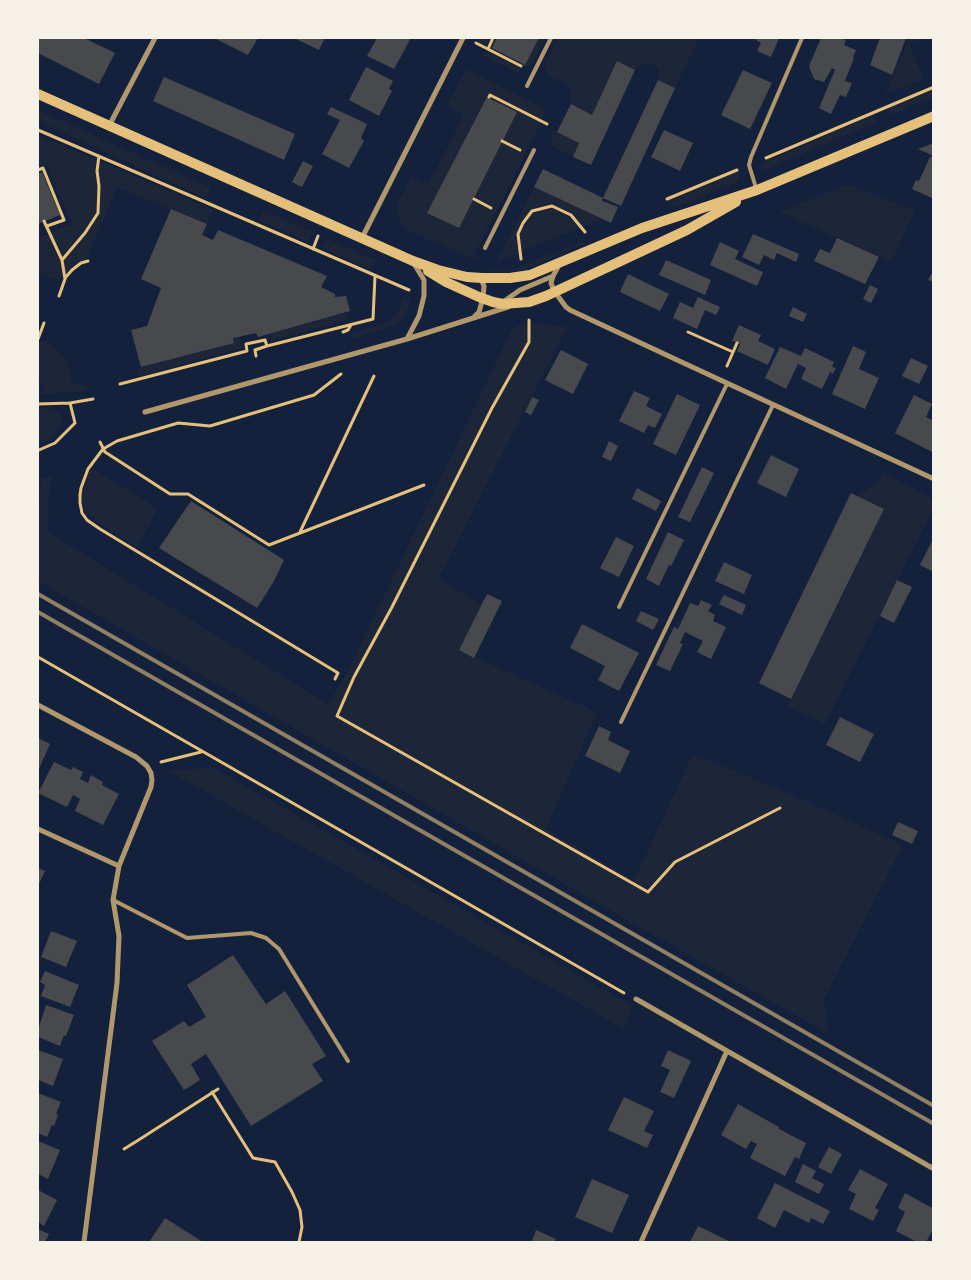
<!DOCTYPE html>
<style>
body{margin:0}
#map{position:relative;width:971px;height:1280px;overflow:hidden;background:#14213d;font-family:"Work Sans",sans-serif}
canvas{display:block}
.frame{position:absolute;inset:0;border:39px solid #f6f1e7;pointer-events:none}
</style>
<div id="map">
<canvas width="971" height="1280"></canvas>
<div class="frame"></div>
</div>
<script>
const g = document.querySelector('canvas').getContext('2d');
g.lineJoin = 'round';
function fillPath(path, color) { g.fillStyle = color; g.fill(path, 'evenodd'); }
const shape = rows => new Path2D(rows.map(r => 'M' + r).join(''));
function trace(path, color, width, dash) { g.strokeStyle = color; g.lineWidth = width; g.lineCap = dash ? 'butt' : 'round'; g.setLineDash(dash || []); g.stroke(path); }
fillPath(shape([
 [481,38,545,38,529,69,478,42],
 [558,38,699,38,675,88,658,80,659,71,654,64,644,64,635,70,617,62,592,115,571,104,571,91,569,86,549,76,547,72,545,64],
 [909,38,925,38,909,45,924,79,885,95],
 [485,51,521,68,518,73,483,56],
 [466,69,543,108,545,114,475,253,480,260,471,258,408,231,401,224,397,212,398,203,411,176,428,185,464,115,447,106],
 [933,90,933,97,891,115,888,108],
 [38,110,211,188,206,199,38,121],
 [873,115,877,122,763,171,762,163],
 [553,130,579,143,573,157,552,146,551,134],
 [38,135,213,210,207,224,117,187,87,257,67,271,59,280,38,273,38,238,72,224,46,164,38,167],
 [739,171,739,181,680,206,668,206,672,199],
 [848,184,915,211,891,262,779,212],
 [534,187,602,219,496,262],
 [263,211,313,232,308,242,259,220],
 [327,239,375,260,371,269,322,248],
 [582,241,584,244,524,270,488,272,489,270,514,269],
 [403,298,410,299,409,307,404,318,396,325,352,339,350,333,388,322,399,311],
 [346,313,347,320,273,340,271,334],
 [524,323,546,324,567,327,439,578,481,605,459,650,597,712,546,829,634,880,693,754,793,795,903,845,824,999,829,1034,636,925,38,581,38,502,40,502,41,479,52,476,49,488,48,532,328,704,348,671,512,329],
 [240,337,243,348,140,376,137,369,234,343,233,338],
 [41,339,52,345,63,355,67,362,70,369,72,384,91,385,85,392,62,392,43,395,41,392,45,387,38,381,38,347],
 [43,407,61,414,61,427,50,440,38,445,38,411],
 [92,468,158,509,137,547,105,527,87,514,82,504,82,492,90,471],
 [883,473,930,496,929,499,932,501,933,499,933,509,825,724,787,707,884,510,857,496,879,481],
 [214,768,633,1006,624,1029,167,770]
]), '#1d2539');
fillPath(shape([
 [39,38,84,38,115,53,99,84,38,53,38,40],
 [214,38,258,38,248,55],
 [294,38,325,38,319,50],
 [377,38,411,38,394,69,367,56],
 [497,38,539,38,525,65,492,48],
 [757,38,779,38,771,57,757,51,761,43,756,40],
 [821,38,838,38,846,40,844,45,856,50,853,57,854,58,845,81,852,83,846,97,840,95,831,114,819,108,835,70,832,68,824,82,814,79,809,66],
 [880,38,906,38,892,75,870,65],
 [617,61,635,70,591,165,573,157,579,143,557,132,571,104,592,115],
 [366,67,393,81,389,89,392,91,379,116,349,100],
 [743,70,772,83,750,129,721,115],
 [164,77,295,134,284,160,153,101],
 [658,80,675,88,621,206,603,198,602,201,618,207,611,223,534,187,543,169,603,198],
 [487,97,517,112,459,228,427,213],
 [331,107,367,124,361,138,364,141,349,168,322,154,340,120,327,114],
 [664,130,693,143,680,171,651,157],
 [934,143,934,156,918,149],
 [930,157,934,158,934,199,912,189,916,180,919,181],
 [303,161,313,166,302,187,292,182],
 [42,172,60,215,38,224,38,174],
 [171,209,207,224,202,235,213,240,218,230,327,276,321,287,335,294,335,297,346,296,350,311,258,337,256,333,233,338,234,343,141,367,131,330,147,326,161,288,141,279],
 [753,234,799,254,796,262,777,253,774,260,764,255,759,265,742,257],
 [837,238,879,257,865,284,814,261,820,249,830,253],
 [720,242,739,251,735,259,763,272,757,286,710,265],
 [666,260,711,280,705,295,659,275],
 [934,269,934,282,928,280],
 [628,274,669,294,660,311,620,292],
 [870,285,878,289,871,303,863,299],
 [698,297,720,307,716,315,705,310,697,329,673,318,680,302,693,308],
 [793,307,807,314,803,322,789,316],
 [739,325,761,335,758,341,775,349,768,365,737,351,740,344,732,341],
 [853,346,866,352,859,369,879,378,865,409,832,394],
 [780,347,801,356,805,348,834,362,832,367,836,368,833,374,830,372,822,389,801,379,806,368,798,364,786,389,765,378],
 [561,350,588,364,573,394,545,380],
 [911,358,928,366,919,384,902,376],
 [634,391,650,398,646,406,662,414,655,428,648,425,644,433,619,421],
 [677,394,700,405,676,455,653,444],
 [914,395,932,404,926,417,934,421,934,453,895,433],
 [532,397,539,400,531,415,525,412],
 [609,441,618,446,611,461,602,457],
 [771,455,799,469,786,497,757,483],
 [702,467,714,473,690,522,678,517],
 [637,488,661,501,656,511,632,499],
 [851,493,884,509,791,699,759,683],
 [191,501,284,560,274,581,257,608,159,548],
 [668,532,684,540,671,566,669,565,659,586,646,579],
 [616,537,634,546,619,577,600,568],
 [934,537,934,572,920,565],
 [724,562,752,575,744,594,715,581],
 [897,580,912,587,894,623,880,616],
 [487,594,502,601,474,658,459,650],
 [724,595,746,605,742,615,719,604],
 [701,600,712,605,708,611,715,615,713,621,726,627,711,659,697,652,703,641,685,632,680,643,683,644,670,671,656,665,674,627,678,629,690,603,698,606],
 [641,611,659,619,653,630,636,621],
 [582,624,639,653,619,691,598,680,605,666,570,648],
 [840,717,874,734,860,762,826,745],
 [599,726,611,732,608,740,630,751,620,773,585,756],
 [38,738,50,744,38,771],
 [54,762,71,770,73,767,83,772,80,779,88,783,91,775,103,782,102,785,119,794,103,825,75,811,80,799,73,795,67,807,38,793],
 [898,822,918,831,912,844,892,835],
 [38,868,45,871,38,886],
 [51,931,77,941,66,967,41,957],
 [233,955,266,1004,285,991,326,1056,312,1064,323,1081,251,1126,206,1054,191,1064,200,1080,184,1090,152,1041,184,1021,189,1027,206,1017,187,985],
 [45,971,79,985,70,1007,41,996,45,985,40,982],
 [46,1005,74,1015,66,1036,64,1035,60,1046,38,1037,38,1030],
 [38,1050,63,1059,53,1086,38,1080],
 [668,1050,691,1061,674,1098,660,1092,670,1070,661,1066],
 [38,1093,61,1102,56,1114,58,1115,54,1126,52,1125,47,1137,38,1133],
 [624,1097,654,1111,644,1131,653,1135,647,1148,608,1130],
 [738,1104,779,1127,779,1129,806,1143,799,1159,795,1157,785,1176,750,1158,757,1144,751,1141,746,1149,721,1135],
 [38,1141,60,1150,48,1179,38,1174],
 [829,1147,842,1154,831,1174,818,1167],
 [803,1164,816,1171,812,1178,824,1184,819,1194,795,1182],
 [860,1169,888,1184,875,1208,879,1210,873,1221,849,1209,856,1194,848,1190],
 [592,1179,629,1195,612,1233,575,1217],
 [775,1183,830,1211,823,1224,811,1218,809,1223,784,1210,775,1228,757,1218],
 [38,1190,57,1200,44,1226,38,1222],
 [905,1193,934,1209,934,1228,926,1242,917,1242,896,1231,905,1212,898,1208],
 [165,1218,203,1242,149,1242],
 [698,1226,731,1242,690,1242],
 [38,1229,49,1234,45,1242,38,1242],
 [536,1230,556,1239,554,1242,534,1242,532,1241]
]), '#48494c');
trace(shape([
 [476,43,521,66],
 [488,49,493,38],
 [489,97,490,95,547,124],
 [38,130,409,290],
 [502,141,520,150],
 [766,158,934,87],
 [38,170,43,168,64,220,47,226],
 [474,199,491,208],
 [667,199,737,170],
 [44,221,62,260],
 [313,249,318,236],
 [521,259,518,234,523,223,532,211,552,206,571,215,585,232],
 [65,278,72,270,81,263,88,261],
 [59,296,65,279,62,260,85,233,98,213,99,186,97,171,99,156],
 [529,320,529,342,492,408,392,607,354,677,337,716,648,892,675,862,780,808],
 [343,332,348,330,351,325],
 [688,332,733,352],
 [38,339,44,323],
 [256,356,255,350,267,346],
 [727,366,737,343],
 [120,384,247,351,246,344,265,340,267,346,373,319,375,276],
 [38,404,70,403,93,399],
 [100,442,105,452,170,494,188,494,269,545,424,485],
 [39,450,55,443,75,423,70,403],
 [300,532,374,376],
 [38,657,624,993],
 [335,679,338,673,100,529,87,520,82,513,80,503,80,495,81,488,88,469,103,449,117,441,178,423,210,426,314,395,341,374],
 [161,762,201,752],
 [212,1092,253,1158,275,1162,292,1192,300,1210,302,1227,299,1242],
 [124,1149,137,1141,218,1089]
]), '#e5c07b', 3);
trace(shape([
 [527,86,551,38],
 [756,188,749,165,751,157,802,38],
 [485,248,534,150],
 [619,607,727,384],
 [621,722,773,405],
 [113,900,187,938,251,933,266,938,279,949,348,1061]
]), '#b1986c', 4);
trace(shape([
 [109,126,155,38],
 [362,238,463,38],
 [553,276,551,283,554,291,566,307,570,310,675,359,934,479],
 [503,302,520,290,553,276,559,265],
 [474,317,479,312,483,298,484,286,481,279],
 [407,339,419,316,424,296,424,280,413,262],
 [145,412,407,339,508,307],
 [38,705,136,757,147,766,151,773,152,780,151,787,119,866,38,829],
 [636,999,934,1169],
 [84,1242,117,983,119,936,113,900,119,866],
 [641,1242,727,1051]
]), '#b1986c', 5);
trace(shape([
 [38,94,413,261,438,270,467,277,482,278,510,278,530,275,642,228,757,190,934,116],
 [428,271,446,282,479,297,493,302,503,304,529,302,546,296,687,230,736,202]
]), '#e5c07b', 10);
trace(shape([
 [38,594,934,1106],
 [38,612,934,1124]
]), '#918062', 4);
</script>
